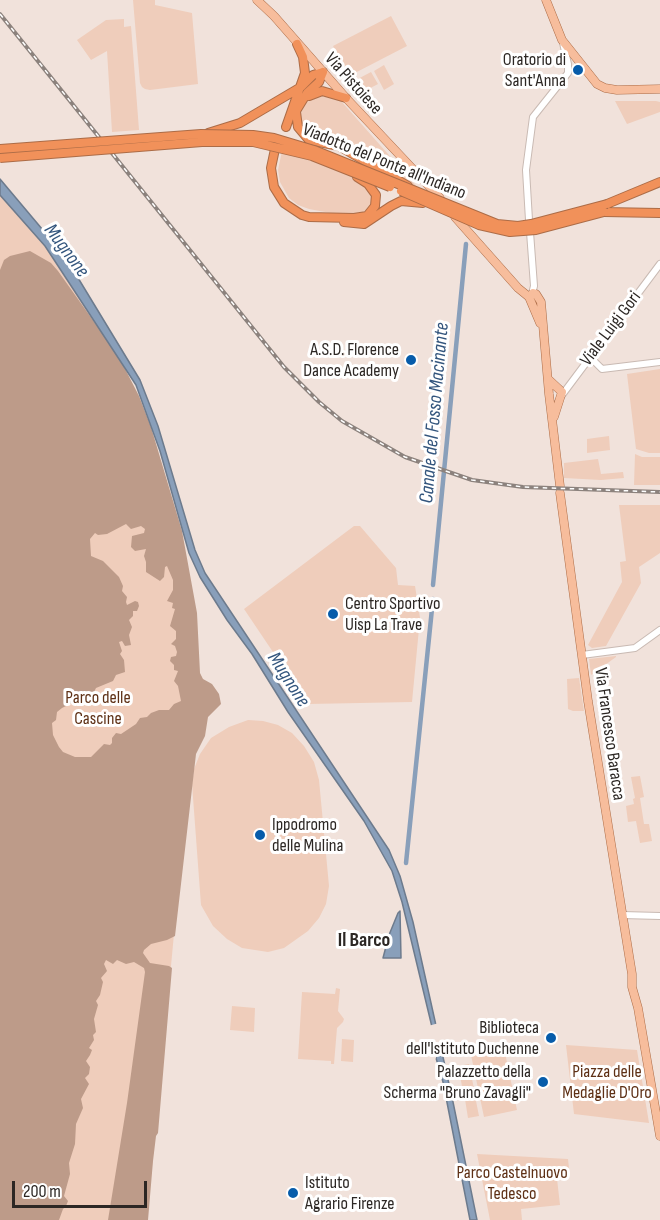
<!DOCTYPE html>
<style>
body{margin:0}
#map{position:relative;width:660px;height:1220px;overflow:hidden;background:#f1e2db;font-family:"Sofia Sans Condensed",sans-serif}
canvas{display:block}
.scale{position:absolute;left:12px;top:1181px;width:135px;height:27px;box-sizing:border-box;border:3px solid #2c2724;border-top:0;padding-left:8px;font-size:18px;line-height:21px;white-space:nowrap;color:#2c2724;-webkit-text-stroke:4px #fff;paint-order:stroke}
</style>
<div id="map">
<canvas width="660" height="1220"></canvas>
<div class="scale">200 m</div>
</div>
<script>
const g = document.querySelector('canvas').getContext('2d');
g.lineJoin = 'round';
function fillPath(path, color) { g.fillStyle = color; g.fill(path, 'evenodd'); }
const shape = rows => new Path2D(rows.map(r => 'M' + r).join(''));
function trace(path, color, width, dash) { g.strokeStyle = color; g.lineWidth = width; g.lineCap = dash ? 'butt' : 'round'; g.setLineDash(dash || []); g.stroke(path); }
function write(font, color, halo, rows, align = 'center') {
  g.font = font + ' "Sofia Sans Condensed",sans-serif'; g.lineWidth = 6; g.setLineDash([]); g.textBaseline = 'middle'; g.strokeStyle = halo; g.fillStyle = color; for (const [text, x, y, turn = 0] of rows) {
    g.save(); g.translate(x, y); g.rotate((+turn || 0) * Math.PI / 180); g.textAlign = isNaN(turn) ? turn : align; if (halo) g.strokeText(text, 0, 0); g.fillText(text, 0, 0); g.restore();
  }
}
fillPath(shape([
 [133,0,155,0,155,5,192,13,198,84,150,90,145,89,142,87,140,83],
 [391,16,407,46,349,76,333,46],
 [124,19,124,27,131,26,139,130,112,132,107,51,91,60,77,40,106,20],
 [384,65,394,84,384,90,374,71],
 [371,72,378,84,359,94,352,82],
 [325,94,341,101,419,189,392,171,340,143,320,141,306,134,297,118,300,108,306,100],
 [615,101,656,101,660,102,660,112,627,124],
 [282,151,335,168,365,184,374,196,374,201,364,215,336,214,309,209,298,205,289,198,280,182,278,170],
 [0,195,45,245,118,358,190,584,174,934,147,1220,0,1220],
 [660,369,660,453,649,453,636,449,627,374],
 [609,436,610,450,587,453,587,439],
 [635,454,642,457,660,457,660,485,634,485],
 [598,459,601,474,623,472,624,478,601,480,564,478,564,463],
 [619,505,660,505,660,553,639,567,641,583,606,646,592,648,588,645,622,582,620,562,626,561],
 [354,526,360,526,396,568,398,585,415,586,420,618,412,702,308,704,244,609],
 [616,656,616,657,591,675,589,659],
 [579,678,584,711,573,711,568,709,567,679],
 [248,720,263,721,278,725,292,733,304,746,314,762,319,780,329,886,326,904,319,918,308,931,284,948,268,952,242,948,227,939,213,926,201,905,192,784,194,769,200,754,211,738,229,727],
 [640,776,644,797,640,798,644,824,649,824,652,841,640,843,636,821,628,822,626,806,634,804,633,799,635,798,631,777],
 [336,988,340,989,338,1011,344,1019,343,1022,337,1028,334,1064,331,1064,331,1061,298,1059,302,992,335,994],
 [232,1006,255,1008,254,1032,230,1030],
 [342,1039,354,1040,353,1062,341,1061],
 [566,1045,637,1050,649,1123,574,1114],
 [504,1048,517,1110,484,1117,471,1055],
 [469,1064,474,1089,463,1091,458,1066],
 [474,1091,479,1116,468,1118,464,1093],
 [477,1154,568,1159,569,1168,556,1170,560,1205,521,1209,522,1220,490,1220]
]), '#efcdbb');
fillPath(shape([
 [30,251,51,263,58,271,119,357,139,396,151,427,182,531,197,613,200,673,203,679,212,684,219,694,221,704,208,717,205,736,196,754,175,936,167,940,151,944,144,950,143,953,150,963,169,966,172,968,158,1133,156,1136,153,1161,148,1220,108,1220,127,1103,145,972,144,968,134,962,126,964,117,960,113,964,106,960,104,964,107,971,101,978,103,982,100,995,96,1001,98,1005,94,1019,96,1032,93,1035,94,1040,89,1048,92,1050,90,1055,86,1061,90,1067,89,1074,85,1078,89,1084,81,1099,83,1108,76,1124,75,1144,69,1163,70,1174,64,1196,68,1201,66,1206,63,1209,59,1220,0,1220,0,270,4,260,10,256],
 [126,524,131,529,141,526,145,529,144,533,132,536,131,547,135,551,146,549,144,556,146,562,146,572,160,581,164,577,165,567,167,566,173,580,173,590,167,601,173,603,172,608,175,609,170,626,176,631,176,639,171,644,175,646,177,652,176,656,171,657,170,661,174,665,174,670,178,671,174,681,178,686,181,701,174,704,169,710,159,710,151,713,147,717,140,718,136,724,121,734,116,733,112,738,112,743,110,745,104,744,91,757,75,757,63,752,59,747,53,735,52,723,56,720,57,712,62,708,72,703,76,704,81,702,85,697,94,692,96,688,113,681,116,675,125,672,124,660,120,654,122,651,119,642,122,641,125,646,131,645,129,635,132,627,129,620,133,616,133,611,137,611,139,606,138,602,135,601,127,605,126,602,127,597,122,591,123,586,119,577,103,561,91,556,90,539,95,533,98,535,107,534]
]), '#bd9b89');
const water = shape([
 [0,179,53,242,72,268,140,380,158,426,195,550,205,573,389,850,400,876,413,922,453,1102,477,1220,470,1220,443,1082,436,1058,438,1052,402,902,392,871,364,821,288,712,252,654,227,620,200,577,189,553,160,451,136,385,45,246,0,195,0,179],
 [400,911,401,958,383,958,389,935,398,913,400,911]
]);
fillPath(water, '#899fba');
trace(water, '#6d7b8d', 1.5);
fillPath(shape([
 [439,1023,444,1051,438,1053,434,1062,435,1052,428,1026]
]), '#f1e2db');
trace(shape([
 [433,585,466,244],
 [406,863,433,599]
]), '#899fba', 4.5);
const minor = shape([
 [529,220,526,170,533,117,568,73,568,64,563,43],
 [530,232,534,286,532,294],
 [590,357,602,369,660,362],
 [562,395,660,264],
 [582,655,635,648,660,630],
 [622,915,660,916]
]);
const major = shape([
 [257,0,274,16,346,98,440,198],
 [546,0,562,40,597,84,605,88,617,90,660,89],
 [455,217,518,288,529,297],
 [529,297,533,293,536,294,541,302,549,394,560,486],
 [529,297,540,323],
 [548,379,562,392,554,417],
 [560,493,588,701,632,974,632,987,638,1008,660,1136]
]);
const highway = shape([
 [309,96,322,91,346,98],
 [296,111,307,93,319,82,323,72],
 [296,112,298,127,309,140,339,146,408,186],
 [286,127,305,73,303,57,297,44],
 [208,133,240,123,301,87,313,75,323,72],
 [275,149,271,168,274,187,284,203,302,215,309,217,354,218,367,216,375,206,376,195,368,184,357,177],
 [607,204,660,182],
 [604,212,660,213],
 [344,222,364,224,391,206,401,201,423,203]
]);
trace(minor, '#c9bab3', 8);
trace(major, '#ac6c47', 9);
trace(highway, '#ac6c47', 10);
trace(minor, '#fff', 6);
trace(major, '#f7bd9c', 8);
trace(highway, '#f1915a', 8);
const rail = shape([
 [0,14,284,367,319,402,342,421,405,457,472,480,523,487,660,492]
]);
trace(rail, '#8c827d', 4);
trace(rail, '#fff', 1.5, [4.5]);
const highwayBridge = shape([
 [0,149,201,134,253,135,274,138,314,150,497,224,518,226,531,224,607,204],
 [0,158,202,142,253,142,312,156,390,187],
 [401,191,479,225,510,232,536,230,604,212]
]);
trace(highwayBridge, '#ac6c47', 10, []);
trace(highwayBridge, '#f1915a', 8);
for (const [x, y, r, color] of [
 [578,70,6,"#075caa"],
 [411,360,6,"#075caa"],
 [333,614,6,"#075caa"],
 [260,835,6,"#075caa"],
 [551,1038,6,"#075caa"],
 [543,1082,6,"#075caa"],
 [293,1193,6,"#075caa"]
]) { const dot = new Path2D(); dot.arc(x, y, r, 0, 2 * Math.PI); g.fillStyle = color; g.fill(dot); trace(dot, '#fff', 2); }
write('18px', '#2c2724', '#fff', [
 ["Oratorio di",566,60],
 ["Sant'Anna",566,81],
 ["A.S.D. Florence",399,350],
 ["Dance Academy",399,371],
 ["Centro Sportivo",345,604,"left"],
 ["Uisp La Trave",345,625,"left"],
 ["Ippodromo",272,825,"left"],
 ["delle Mulina",272,846,"left"],
 ["Biblioteca",539,1028],
 ["dell'Istituto Duchenne",539,1049],
 ["Palazzetto della",531,1072],
 ["Scherma \"Bruno Zavagli\"",531,1093],
 ["Istituto",305,1183,"left"],
 ["Agrario Firenze",305,1204,"left"]
], 'right');
write('18px', '#2c2724', '#fff', [
 ["Via Pistoiese",353,84,48],
 ["Viadotto del Ponte all'Indiano",384,162,22],
 ["Viale Luigi Gori",611,329,-53],
 ["Via Francesco Baracca",609,734,82]
]);
write('18px', '#5e3015', '#fff', [
 ["Parco delle",98,698],
 ["Cascine",98,719],
 ["Piazza delle",607,1072],
 ["Medaglie D'Oro",607,1093],
 ["Parco Castelnuovo",512,1173],
 ["Tedesco",512,1194]
]);
write('italic 20px', '#33557d', '#fff', [
 ["Mugnone",66,251,53],
 ["Canale del Fosso Macinante",435,413,-85],
 ["Mugnone",288,680,57]
]);
write('bold 20px', '#2c2724', '#fff', [
 ["Il Barco",364,941]
]);
</script>
